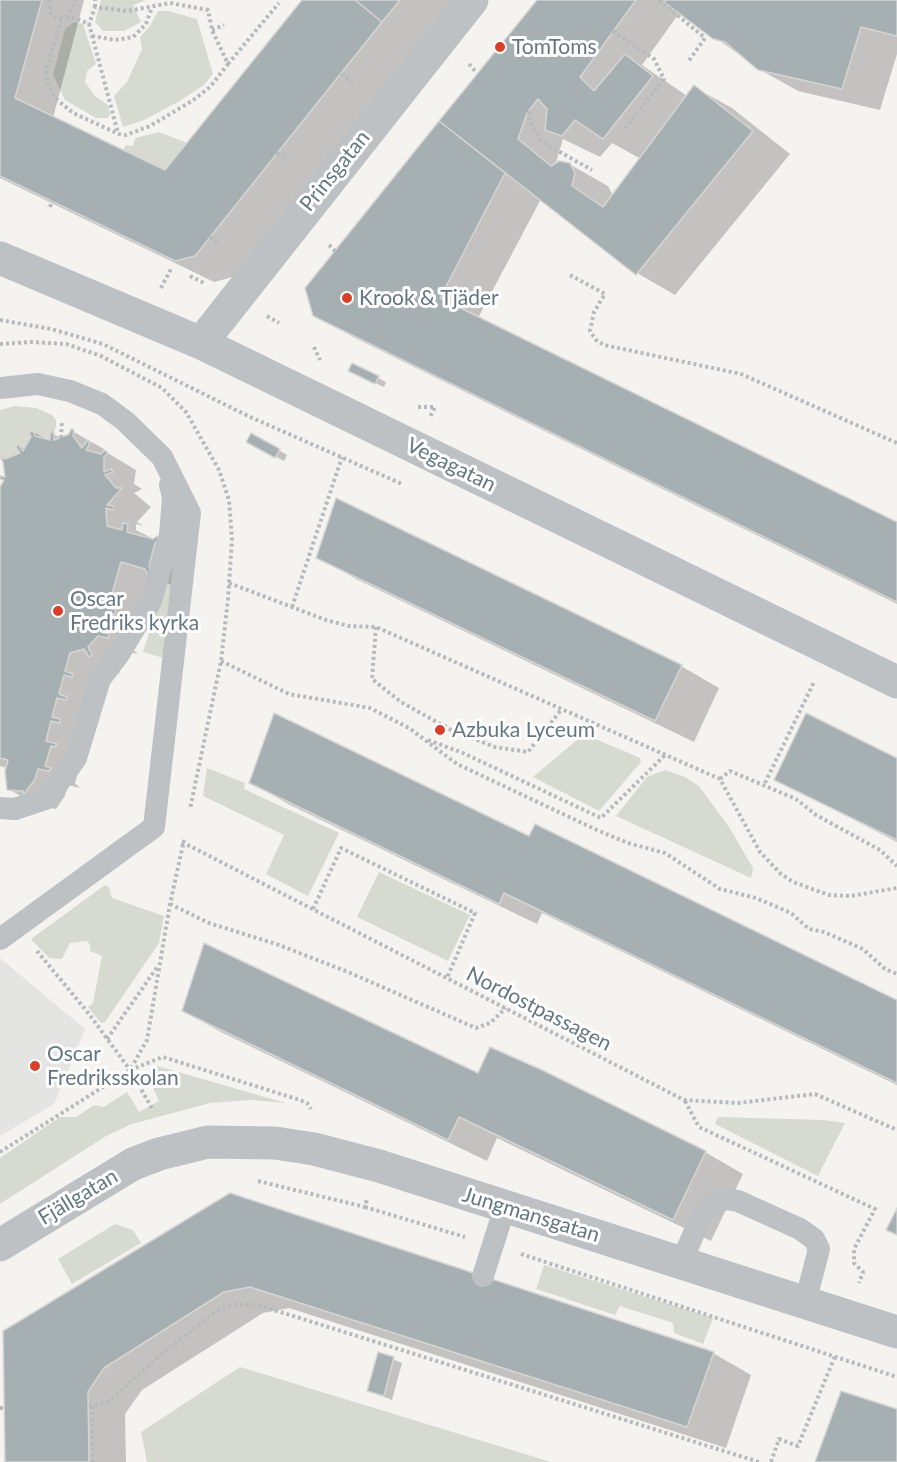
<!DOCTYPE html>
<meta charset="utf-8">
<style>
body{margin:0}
canvas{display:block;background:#f4f3f0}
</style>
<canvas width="897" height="1462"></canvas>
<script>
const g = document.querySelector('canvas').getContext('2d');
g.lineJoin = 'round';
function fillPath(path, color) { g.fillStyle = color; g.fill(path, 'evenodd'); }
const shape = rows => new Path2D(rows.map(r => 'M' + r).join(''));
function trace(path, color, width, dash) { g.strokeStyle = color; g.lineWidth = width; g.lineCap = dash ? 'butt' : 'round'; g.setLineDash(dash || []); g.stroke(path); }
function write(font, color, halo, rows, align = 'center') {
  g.font = font + ' Lato,sans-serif'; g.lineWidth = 6; g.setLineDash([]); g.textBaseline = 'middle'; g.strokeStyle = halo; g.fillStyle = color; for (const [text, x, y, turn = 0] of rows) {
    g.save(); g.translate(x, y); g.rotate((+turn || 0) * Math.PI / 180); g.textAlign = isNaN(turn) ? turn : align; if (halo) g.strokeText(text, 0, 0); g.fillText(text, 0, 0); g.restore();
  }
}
fillPath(shape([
 [0,958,85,1029,54,1104,0,1136]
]), '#e4e5e3');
fillPath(shape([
 [101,0,146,0,133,5,141,22,124,31,103,31,95,22],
 [158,11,168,11,197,19,213,74,204,85,178,102,144,120,123,127,114,96,127,82,142,49,140,37,150,26],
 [74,22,83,24,96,64,87,71,85,82,95,96,108,105,110,114,108,118,96,118,65,100,53,75,65,29],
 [159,132,187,143,165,170,123,150,126,145,133,146,135,138],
 [15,406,36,408,52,415,56,420,56,426,54,432,50,433,50,440,35,436,33,431,30,431,31,437,23,451,18,445,16,447,20,453,5,459,0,457,0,410],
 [177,556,167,659,143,652,161,595],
 [584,734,640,758,641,762,599,811,533,777],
 [207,768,245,783,244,789,339,833,308,896,266,874,284,835,203,796],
 [665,770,685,777,699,786,729,827,753,868,751,878,616,816,647,777],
 [379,872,470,915,448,961,357,917],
 [105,885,109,887,112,898,164,916,159,943,105,1022,101,1023,88,1007,93,1003,102,956,90,951,90,945,87,941,70,943,62,959,49,958,31,939],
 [157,1066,286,1103,250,1100,210,1103,132,1124,106,1136,0,1204,0,1158,60,1117,76,1117,94,1105,104,1107,127,1092,139,1112,159,1101,148,1077,151,1068],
 [718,1117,824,1120,845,1123,818,1176,715,1124],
 [115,1224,133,1230,141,1243,72,1284,58,1259],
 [544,1265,713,1318,703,1344,674,1333,673,1323,620,1306,615,1315,536,1289],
 [240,1367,551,1462,147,1462,141,1432]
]), '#d6dad1');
fillPath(shape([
 [0,0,84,0,53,118,165,172,303,0,458,0,233,277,214,282,0,178],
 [540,0,897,0,897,54,880,110,798,91,759,69,680,12,642,65,687,96,694,87,732,108,790,154,675,295,637,273,541,199,478,318,897,522,897,604,353,337,315,315,307,288],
 [563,139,600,157,612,143,641,159,613,196,608,186,569,164,555,166],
 [353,365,386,382,384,387,358,375],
 [33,432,52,442,53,434,61,438,74,432,104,449,102,455,106,452,136,470,134,484,142,489,134,493,151,507,137,522,143,526,136,524,136,530,187,556,178,590,166,582,131,648,138,654,129,652,117,665,120,674,109,667,86,762,81,762,75,783,80,788,68,785,65,796,56,809,39,806,8,789,7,768,0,766,0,490,5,481,0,477,7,479,5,461,1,458,5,460,23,454,18,446,26,450,33,438],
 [252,435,287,455,284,461,248,442],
 [337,500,681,666,719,688,694,742,356,579,318,557],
 [897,760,897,842,776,780],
 [250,782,530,838,897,1001,897,1085,542,913,537,924,288,804],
 [183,1011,478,1075,541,1071,705,1152,743,1174,711,1241,497,1138,487,1161,221,1032],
 [231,1195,713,1353,751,1375,726,1448,289,1308,263,1313,142,1390,125,1414,126,1462,6,1462],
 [379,1354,402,1363,392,1400,369,1391]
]), '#0003');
const building = shape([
 [0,0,42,0,15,98,165,170,302,0,355,0,382,22,195,256,175,261,0,176,0,0],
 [355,0,400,0,382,22,355,0],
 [537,0,636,0,580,77,594,91,625,54,653,76,603,139,575,120,562,136,545,130,547,109,538,99,527,113,518,139,551,166,559,161,570,163,575,173,572,186,603,207,694,85,753,131,636,275,439,121,537,0],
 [666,0,897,0,897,36,861,27,842,89,758,70,725,42,713,39,664,2,666,0],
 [439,121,505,173,440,298,897,522,897,602,313,316,305,288,439,121],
 [352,363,379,376,375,384,348,371,352,363],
 [71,429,74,430,73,436,82,448,87,441,90,443,86,450,101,454,105,450,108,453,104,457,104,472,111,469,113,472,105,475,116,488,122,488,107,505,114,506,113,510,106,508,107,526,122,530,123,523,128,524,127,532,153,539,157,536,159,540,155,543,149,566,151,571,147,574,145,569,121,562,108,608,116,610,114,615,106,613,101,632,109,634,108,638,98,636,88,647,92,655,89,657,84,649,70,653,65,671,73,674,72,677,64,675,59,694,67,697,66,700,57,698,52,717,60,719,60,723,51,721,46,741,57,744,55,747,51,746,45,766,51,768,49,771,38,769,35,779,24,794,23,791,7,790,5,771,8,760,0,758,0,487,4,480,0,479,0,476,5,477,3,462,0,457,5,459,20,453,16,447,18,444,23,451,31,437,29,432,33,431,35,436,50,440,50,433,54,432,54,440,69,434,71,429],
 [251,433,280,449,275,458,246,442,251,433],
 [336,498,682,665,655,721,316,558,336,498],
 [274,713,529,836,535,824,897,1000,897,1083,504,893,499,904,249,783,274,713],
 [806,713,897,758,897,840,774,780,806,713],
 [204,943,478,1073,490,1047,542,1070,706,1151,673,1220,459,1117,448,1140,182,1011,204,943],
 [230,1193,714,1352,687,1427,250,1287,224,1292,104,1368,88,1392,89,1462,5,1462,3,1331,230,1193],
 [897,1208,897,1235,886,1230,897,1208],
 [378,1352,394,1357,384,1396,367,1391,378,1352],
 [841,1391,897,1409,897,1462,815,1462,841,1391]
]);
fillPath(building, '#a6afb2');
trace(building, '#d5d5d3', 1.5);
trace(shape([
 [49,0,51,14,57,18,74,18,89,24,118,133],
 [659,0,705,38,688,62],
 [95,7,95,0],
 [67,18,75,0],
 [61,19,46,71,48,85,55,98,73,113,119,134,126,135,150,126,192,101,210,87,228,64,212,30,208,10,170,3,128,11,95,7,89,24],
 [212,30,224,25],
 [613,31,654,59,664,79,625,128],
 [92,36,115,40,133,37,146,24,152,7],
 [228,64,279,3],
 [469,64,477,73],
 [341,74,352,82],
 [529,111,531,124,542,142,592,170],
 [277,153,287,160],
 [50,207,52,201],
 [210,237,218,243],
 [329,245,335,251],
 [570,275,605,294,594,312,590,331,596,340,604,345,741,374,897,443],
 [190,276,204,283],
 [161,288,172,267],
 [267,316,279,323],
 [0,320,51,329,103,344,248,416,402,484],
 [0,344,31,342,66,344,101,356,162,388,186,412,219,470,229,500,232,540,228,599,221,661,190,809],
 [314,347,320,360],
 [418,407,435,407,430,417],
 [61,438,62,421],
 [229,583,326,620,349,626,376,627,720,779,760,852,781,874,793,882,829,895,850,896,897,888],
 [292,607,342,457],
 [376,627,372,679,401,702,451,730,495,747,528,752,561,710],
 [221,661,289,694,370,708,409,728,457,764,599,831,628,843,665,853,720,889,756,898,791,913,809,929,824,932,863,949,885,969,897,974],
 [428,740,463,753,601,818,665,755],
 [720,779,730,771,796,799,816,815,880,850,897,866],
 [765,783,814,682],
 [182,842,684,1100,738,1103,815,1094,897,1130],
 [170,904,209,923,279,945,348,972,476,1028,490,1023,506,1008],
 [313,909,341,848,475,913,447,978],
 [37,951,89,1014,130,1070,153,1110],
 [107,1039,158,966],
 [130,1070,163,1057,300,1100,307,1103,311,1109],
 [685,1101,699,1127,875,1209,854,1249,854,1263,863,1272,859,1283],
 [0,1152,130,1070,147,1040,170,904,184,840],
 [258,1181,365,1207,367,1199],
 [365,1207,465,1237],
 [521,1254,897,1377],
 [92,1406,93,1462],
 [89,1407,110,1401,152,1362,216,1311,236,1304,258,1305,759,1462],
 [0,1408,4,1408],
 [771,1462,779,1439,798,1446,835,1356]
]), '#b7babc', 4, [3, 3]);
trace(shape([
 [0,388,38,384,70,391,102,404,125,421,162,457,190,513,154,827,0,939],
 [0,808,15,809,48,798,76,758,100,679,119,654,151,601,170,535,173,497,170,485],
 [682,1261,702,1214,714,1203,726,1199,738,1201,800,1229,814,1239,819,1249,805,1303],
 [483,1276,505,1207]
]), '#bdc1c4', 22);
trace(shape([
 [0,258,201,343,897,682],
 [201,343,472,0]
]), '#bdc1c4', 33);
trace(shape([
 [0,1245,133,1164,159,1154,208,1142,275,1143,314,1149,379,1166,897,1332]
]), '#bdc1c4', 33);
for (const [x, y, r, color] of [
 [500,47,6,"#dc3f27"],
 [347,298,6,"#dc3f27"],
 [58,611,6,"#dc3f27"],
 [440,730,6,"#dc3f27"],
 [35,1066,6,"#dc3f27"]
]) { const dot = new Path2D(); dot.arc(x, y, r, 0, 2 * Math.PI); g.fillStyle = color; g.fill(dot); trace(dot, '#fff', 2); }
write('21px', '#647680', '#fff', [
 ["TomToms",512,47],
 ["Krook & Tjäder",359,298],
 ["Oscar",70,599],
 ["Fredriks kyrka",70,623],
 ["Azbuka Lyceum",452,730],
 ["Oscar",47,1054],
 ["Fredriksskolan",47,1078]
], 'left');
write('21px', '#647680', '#fff', [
 ["Prinsgatan",335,171,-51],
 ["Vegagatan",451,465,26],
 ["Nordostpassagen",539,1009,27],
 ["Fjällgatan",78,1197,-31],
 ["Jungmansgatan",531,1215,17]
]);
</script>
